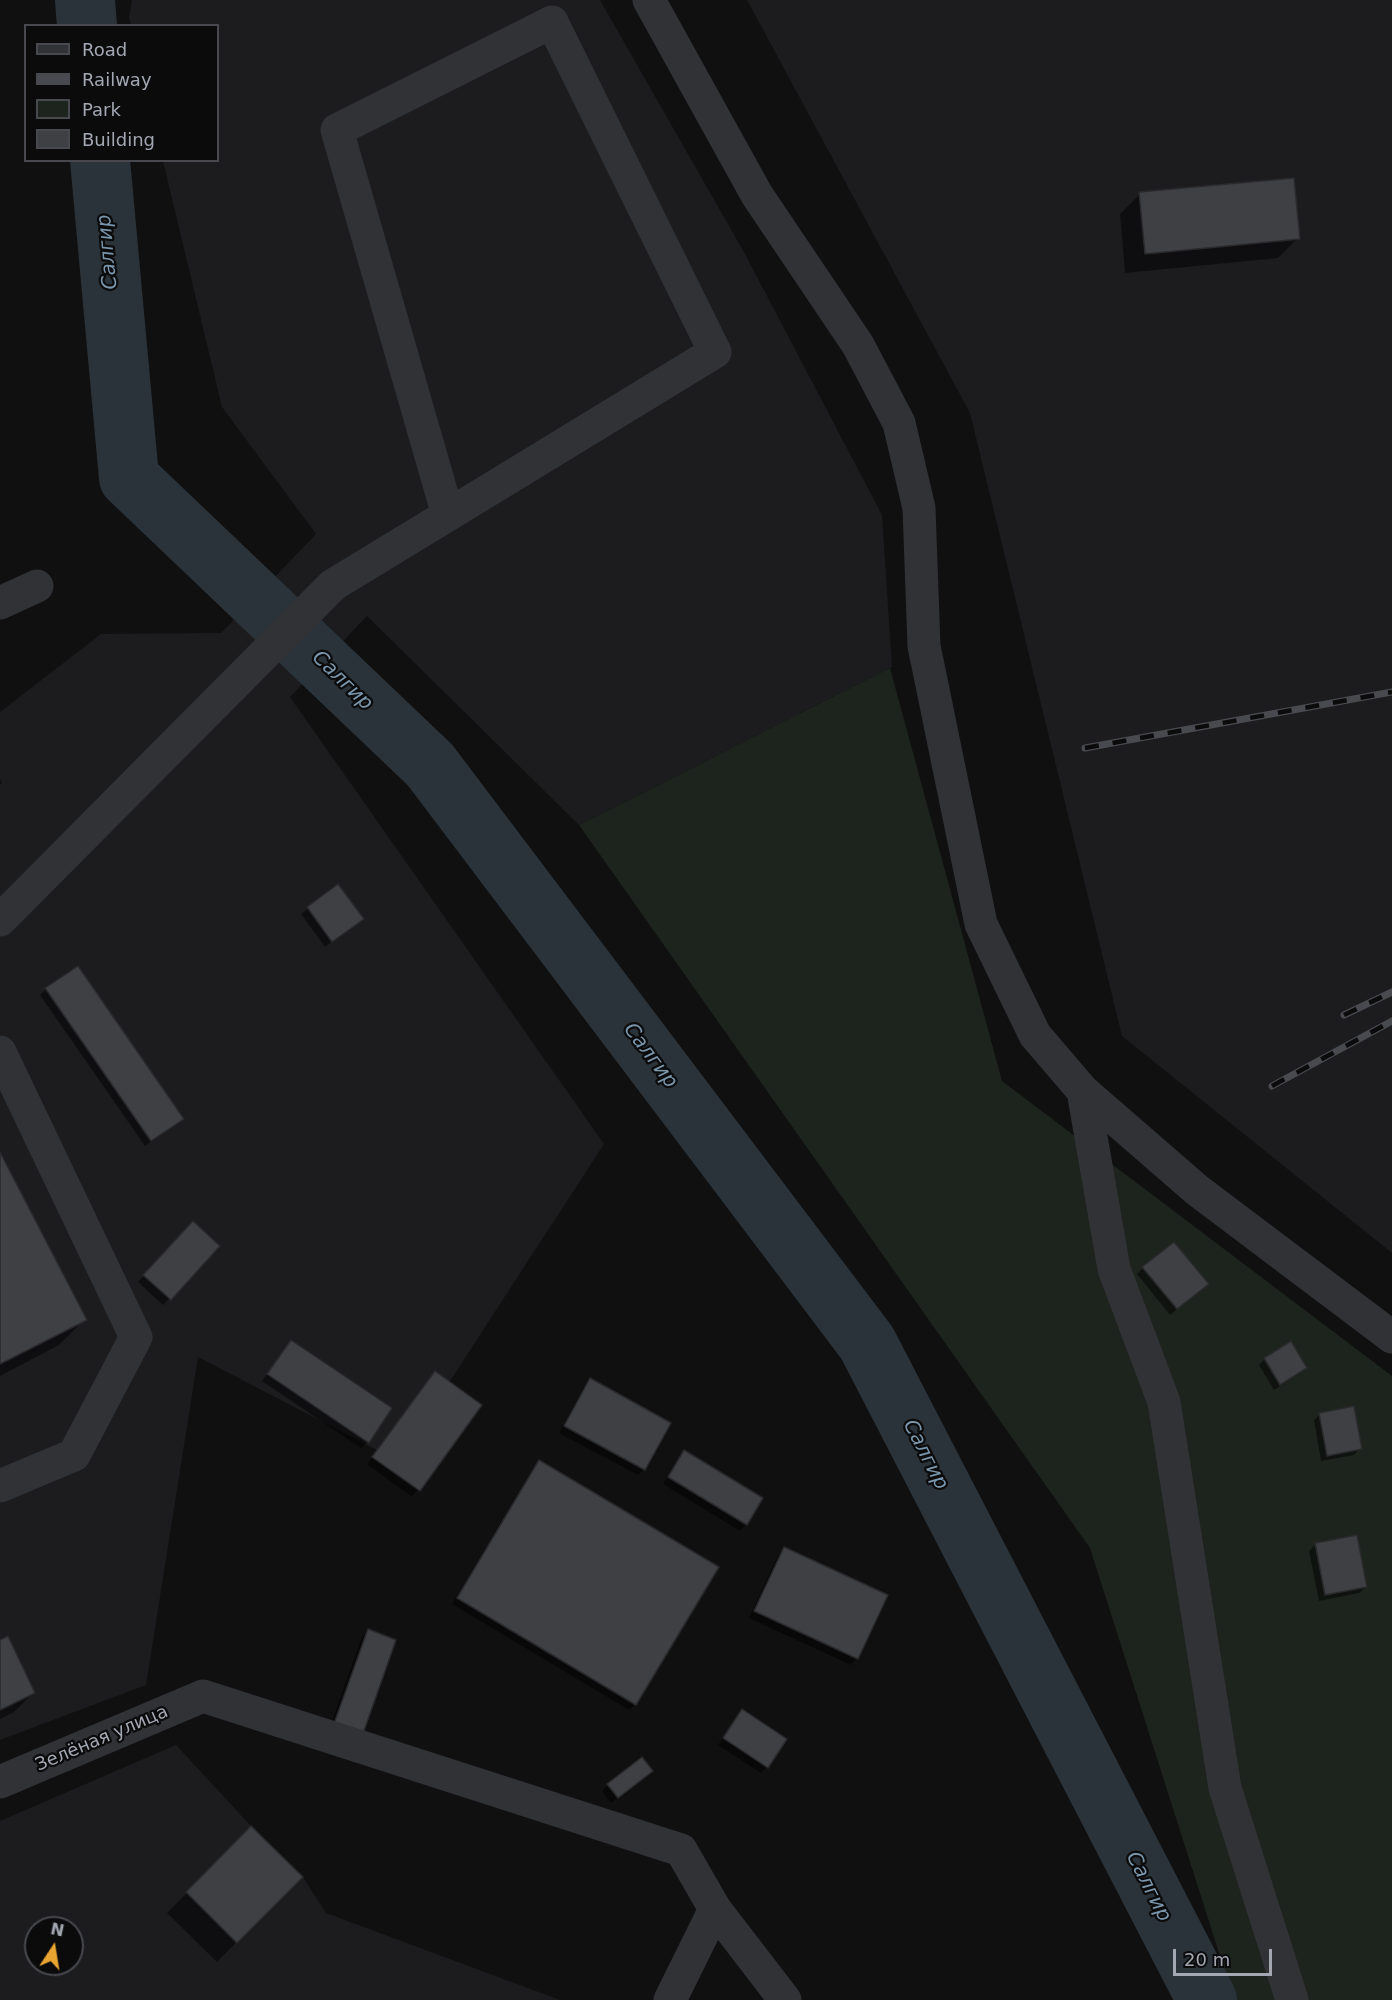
<!DOCTYPE html>
<meta charset="utf-8">
<style>
body{margin:0}
#map{position:relative;width:1392px;height:2000px;overflow:hidden;background:#101011;font-family:"DejaVu Sans",sans-serif}
canvas{display:block}
.legend{position:absolute;left:24px;top:24px;width:195px;height:138px;box-sizing:border-box;background:#0b0b0c;border:2px solid #47494e;margin:0;padding:8px 10px;list-style:none;font-size:18px;color:#a2a7b2}
.legend li{display:flex;align-items:center;gap:12px;height:30px}
.legend b{width:30px;border:2px solid #47494e}
.north{position:absolute;left:24px;top:1916px;width:60px;height:60px;box-sizing:border-box;background:#0b0b0c;border:2px solid #47494e;border-radius:50%;rotate:12deg;font-size:16px;font-weight:700;line-height:24px;text-align:center;color:#a2a7b2}
.north::after{content:'';display:block;margin:auto;width:21px;height:27px;background:#e8a532;clip-path:polygon(50% 0,100% 100%,50% 72%,0 100%)}
.scale{position:absolute;left:1173px;top:1949px;width:99px;height:27px;box-sizing:border-box;border:3px solid #a2a7b2;border-top:0;padding-left:8px;font-size:18px;line-height:21px;white-space:nowrap;color:#a2a7b2;-webkit-text-stroke:4px #0b0b0c;paint-order:stroke}
</style>
<div id="map">
<canvas width="1392" height="2000"></canvas>
<ul class="legend">
<li><b style="height:8px;background:#313236"></b>Road</li>
<li><b style="height:8px;background:#484a4f"></b>Railway</li>
<li><b style="height:16px;background:#1d241d"></b>Park</li>
<li><b style="height:16px;background:#3f4044"></b>Building</li>
</ul>
<div class="north">N</div>
<div class="scale">20 m</div>
</div>
<script>
const g = document.querySelector('canvas').getContext('2d');
g.lineJoin = 'round';
function fillPath(path, color) { g.fillStyle = color; g.fill(path, 'evenodd'); }
const shape = rows => new Path2D(rows.map(r => 'M' + r).join(''));
function trace(path, color, width, dash) { g.strokeStyle = color; g.lineWidth = width; g.lineCap = dash ? 'butt' : 'round'; g.setLineDash(dash || []); g.stroke(path); }
function write(font, color, halo, rows, align = 'center') {
  g.font = font + ' "DejaVu Sans",sans-serif'; g.lineWidth = 4.5; g.setLineDash([]); g.textBaseline = 'middle'; g.strokeStyle = halo; g.fillStyle = color; for (const [text, x, y, turn = 0] of rows) {
    g.save(); g.translate(x, y); g.rotate((+turn || 0) * Math.PI / 180); g.textAlign = isNaN(turn) ? turn : align; if (halo) g.strokeText(text, 0, 0); g.fillText(text, 0, 0); g.restore();
  }
}
fillPath(shape([
 [132,0,600,0,745,254,882,515,892,667,579,825,367,616,290,697,604,1144,398,1461,198,1357,146,1685,0,1740,0,785,2,783,0,778,0,712,101,634,221,633,316,534,222,407,163,161,218,160,218,26,131,25,129,18],
 [747,0,1392,0,1392,1253,1122,1036,970,413],
 [176,1745,251,1826,303,1877,326,1913,560,2000,0,2000,0,1821],
 [36,1928,72,1928,72,1964,36,1964]
]), '#1c1c1e');
fillPath(shape([
 [890,668,1002,1081,1392,1376,1392,2000,1234,2000,1090,1548,579,825]
]), '#1d241d');
fillPath(shape([
 [1140,194,1298,238,1278,258,1125,273,1120,214],
 [338,886,362,919,325,947,301,914],
 [46,989,182,1119,145,1146,40,995],
 [0,1155,85,1319,59,1345,0,1376],
 [186,1229,170,1298,163,1305,138,1282],
 [1143,1268,1200,1290,1170,1315,1137,1274],
 [291,1342,367,1442,361,1448,262,1381],
 [1265,1359,1306,1367,1299,1374,1274,1390,1259,1365],
 [435,1373,480,1405,412,1497,367,1464],
 [590,1380,644,1469,638,1475,559,1433,584,1387],
 [1320,1414,1360,1448,1354,1455,1321,1461,1314,1420],
 [685,1452,761,1498,746,1524,740,1531,663,1484,678,1458],
 [540,1462,635,1704,629,1710,452,1604,533,1468],
 [1315,1545,1366,1587,1359,1593,1319,1601,1309,1551],
 [784,1549,857,1658,851,1665,749,1618,778,1555],
 [368,1631,358,1741,326,1738,362,1637],
 [0,1641,34,1692,14,1712,0,1719],
 [742,1710,767,1767,761,1773,718,1745],
 [644,1778,611,1803,602,1791,608,1785],
 [251,1828,301,1877,217,1962,167,1913]
]), '#0007');
trace(shape([
 [85,0,87,26],
 [100,160,129,478,430,765,867,1343,1207,2000]
]), '#2a3339', 60);
const building = shape([
 [1294,178,1300,239,1145,254,1139,192,1294,178],
 [338,884,364,919,332,942,307,907,338,884],
 [78,966,184,1119,151,1141,45,988,78,966],
 [0,1152,87,1320,0,1364,0,1152],
 [193,1221,220,1246,171,1300,143,1275,193,1221],
 [1174,1242,1209,1284,1177,1309,1142,1267,1174,1242],
 [291,1340,392,1408,369,1443,267,1374,291,1340],
 [1291,1341,1307,1368,1280,1385,1264,1358,1291,1341],
 [435,1371,482,1405,420,1491,372,1457,435,1371],
 [590,1378,671,1423,645,1470,564,1426,590,1378],
 [1354,1406,1362,1449,1327,1456,1319,1413,1354,1406],
 [684,1450,763,1498,747,1525,668,1477,684,1450],
 [539,1460,719,1567,636,1705,457,1598,539,1460],
 [1357,1535,1367,1587,1325,1595,1315,1543,1357,1535],
 [784,1547,888,1595,858,1659,754,1611,784,1547],
 [368,1629,396,1640,360,1742,331,1732,368,1629],
 [8,1636,35,1693,0,1710,0,1640,8,1636],
 [742,1709,787,1739,768,1768,723,1738,742,1709],
 [642,1757,653,1771,618,1798,607,1784,642,1757],
 [251,1826,303,1877,237,1943,186,1892,251,1826]
]);
fillPath(building, '#3f4044');
trace(building, '#2a2a2d', 1.5);
trace(shape([
 [649,0,757,195,858,345,899,423,919,508,924,646,981,924,1035,1035,1083,1091,1197,1190,1392,1337],
 [0,603,37,586],
 [0,920,333,585,448,515,715,352,552,22,337,130,448,515],
 [0,1052,136,1337,74,1455,0,1486],
 [1083,1091,1114,1269,1164,1402,1225,1788,1292,2000],
 [0,1782,203,1696,681,1850,715,1909,785,2000],
 [670,2000,715,1909]
]), '#313236', 33);
const rail = shape([
 [1085,748,1392,692],
 [1344,1015,1392,992],
 [1272,1086,1392,1021]
]);
trace(rail, '#484a4f', 7);
trace(rail, '#0b0b0c', 4.5, [14]);
write('18px', '#a2a7b2', '#0b0b0c', [
 ["Зелёная улица",102,1739,-23]
]);
write('italic 20px', '#7a96ac', '#0b0b0c', [
 ["Салгир",108,252,-95],
 ["Салгир",342,681,44],
 ["Салгир",650,1056,53],
 ["Салгир",925,1455,63],
 ["Салгир",1148,1887,63]
]);
</script>
